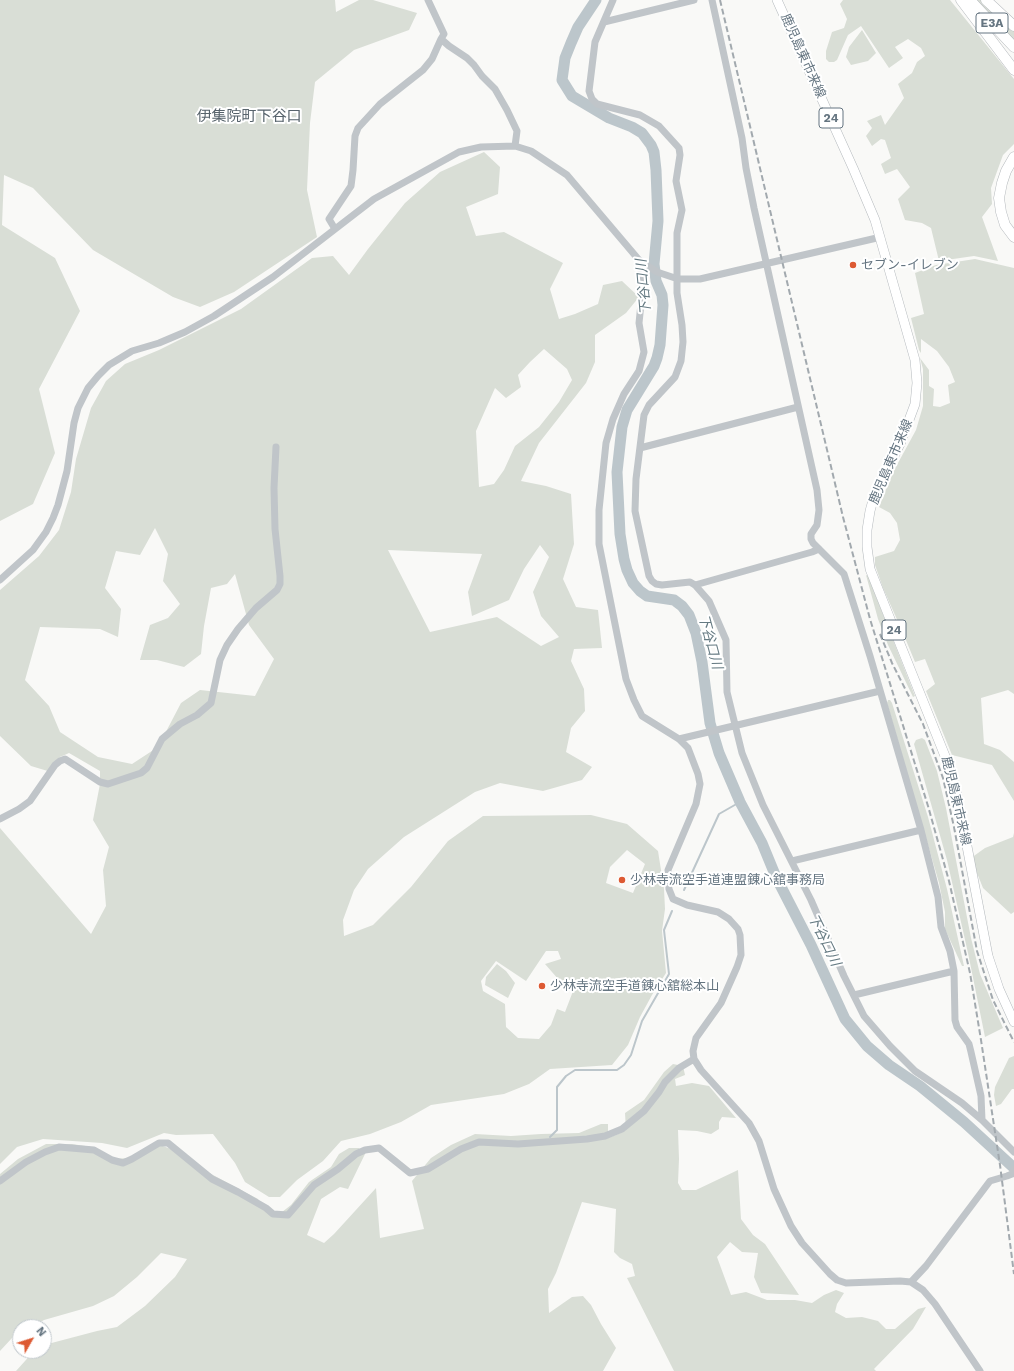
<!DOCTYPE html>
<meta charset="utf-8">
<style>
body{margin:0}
#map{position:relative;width:1014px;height:1371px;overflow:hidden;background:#f9f9f7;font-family:"Work Sans",sans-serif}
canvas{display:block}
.north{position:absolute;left:12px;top:1319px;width:40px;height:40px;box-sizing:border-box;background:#fff;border:1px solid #c1c8cd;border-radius:50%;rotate:51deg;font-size:11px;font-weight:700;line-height:16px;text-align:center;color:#657581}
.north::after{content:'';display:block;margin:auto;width:14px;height:18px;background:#dd5a33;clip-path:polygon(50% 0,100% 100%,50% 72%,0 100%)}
</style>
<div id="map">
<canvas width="1014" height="1371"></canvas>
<div class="north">N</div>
</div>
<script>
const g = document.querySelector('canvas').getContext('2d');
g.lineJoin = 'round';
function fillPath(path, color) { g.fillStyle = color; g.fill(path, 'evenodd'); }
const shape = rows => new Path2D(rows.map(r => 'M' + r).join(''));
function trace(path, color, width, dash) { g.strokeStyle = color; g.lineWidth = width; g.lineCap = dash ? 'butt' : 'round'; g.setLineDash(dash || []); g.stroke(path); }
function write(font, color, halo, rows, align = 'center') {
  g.font = font + ' "Work Sans","Noto Sans JP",sans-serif'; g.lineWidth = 4; g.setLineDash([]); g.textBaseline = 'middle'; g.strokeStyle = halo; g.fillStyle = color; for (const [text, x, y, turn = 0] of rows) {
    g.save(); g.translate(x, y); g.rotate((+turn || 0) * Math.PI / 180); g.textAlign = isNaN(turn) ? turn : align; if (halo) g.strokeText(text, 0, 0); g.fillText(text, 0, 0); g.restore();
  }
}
fillPath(shape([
 [0,0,335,0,336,12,359,0,373,0,417,13,409,30,354,50,315,82,310,123,307,190,317,237,234,292,200,307,173,297,93,250,33,188,4,175,2,225,55,258,80,311,39,389,55,453,33,504,0,521],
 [843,0,950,0,1014,79,1014,144,1003,155,991,188,992,204,982,217,998,261,974,256,939,261,931,228,922,223,905,220,898,199,910,187,897,169,885,174,881,164,891,158,885,140,881,139,872,146,866,136,872,128,867,121,881,115,885,125,904,98,898,84,912,73,917,62,925,56,921,48,908,39,895,47,903,58,889,68,861,26,848,35,837,60,834,62,829,62,826,59,826,51,832,32,844,28,847,19,840,4],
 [976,0,982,0,1014,29,1014,40],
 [862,30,876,53,868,61,851,65,846,57,849,47],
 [484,152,500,167,498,194,466,207,476,236,504,232,563,263,550,289,559,319,575,314,598,304,603,285,622,281,639,297,626,313,595,335,595,362,586,383,539,443,521,481,546,486,571,494,574,544,563,579,576,607,598,610,602,648,574,649,571,661,584,689,585,711,571,728,566,752,592,767,582,780,543,791,500,783,475,792,404,837,368,869,354,890,343,920,344,936,373,925,411,887,448,841,483,816,591,815,627,824,658,851,664,889,665,909,662,931,666,973,652,995,640,1017,628,1045,612,1065,550,1069,529,1084,504,1094,431,1105,401,1122,370,1134,341,1141,323,1161,297,1180,280,1197,269,1197,245,1182,235,1163,213,1134,176,1135,164,1133,127,1148,102,1143,43,1139,17,1147,0,1164,0,828,91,934,106,906,103,870,109,847,93,820,100,784,100,771,69,753,60,757,51,772,31,766,0,736,0,590,39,556,59,530,71,492,76,459,91,408,106,381,125,364,159,350,241,309,312,258,333,256,349,275,368,249,405,203,440,172],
 [544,349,567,369,572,380,559,402,539,427,515,446,504,470,494,484,479,487,476,431,495,388,506,398,521,387,518,375,530,362],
 [155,528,168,554,163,581,180,604,168,618,150,625,140,660,157,660,184,667,201,654,204,626,211,588,227,584,235,574,249,625,274,659,255,696,200,690,181,703,158,747,132,764,98,757,60,732,49,706,25,680,40,627,100,629,118,637,121,609,105,588,116,551,140,555],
 [540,545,549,557,533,592,541,616,559,637,541,646,497,617,430,632,388,550,482,554,468,592,472,616,509,600,524,569],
 [627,850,645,864,633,893,606,883,610,867],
 [546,951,558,951,561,959,545,964,559,980,575,986,565,1012,557,1009,551,1025,539,1039,518,1038,506,1027,505,1004,483,991,481,981,496,961,526,981],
 [975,259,1014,268,1014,694,1008,690,981,698,984,744,1000,750,1014,762,1014,801,992,765,952,755,926,691,935,684,925,659,915,662,903,633,883,588,875,565,875,557,894,551,900,540,897,523,890,513,879,507,892,474,916,430,923,406,923,369,920,358,929,370,929,386,934,389,933,406,940,407,950,403,948,385,955,382,949,367,937,351,921,339,921,353,919,350,911,318,924,314,915,273,936,265],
 [866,575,868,576,915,696,913,697,888,645,878,619],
 [888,700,890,700,892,703,928,817,947,889,964,966,962,966,945,929,945,912,939,883,887,703],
 [922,738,925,740,937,771,946,808,971,938,980,974,1003,1028,985,1037,968,953,947,860,914,744,916,740],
 [1014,833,1014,912,1011,914,983,888,971,858,985,848,1013,837],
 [497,964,506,971,515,983,508,998,485,985,486,977],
 [1014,1056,1014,1089,1012,1089,1001,1104,996,1106,994,1095,995,1087,1009,1058],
 [673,1064,683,1066,685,1075,675,1079,676,1086,692,1083,709,1086,736,1118,722,1117,719,1122,719,1129,711,1134,697,1131,678,1130,679,1159,678,1183,682,1190,696,1190,738,1170,741,1219,753,1235,765,1244,799,1295,761,1293,754,1277,758,1253,742,1252,730,1242,717,1257,731,1295,746,1292,767,1300,795,1300,812,1303,824,1295,836,1290,844,1293,837,1304,835,1312,846,1318,862,1317,878,1321,886,1329,895,1329,918,1309,926,1307,913,1329,874,1369,876,1371,674,1371,627,1278,635,1276,632,1264,620,1258,614,1252,616,1209,582,1202,556,1273,548,1289,549,1313,572,1297,583,1296,591,1305,601,1324,616,1348,603,1371,16,1371,34,1351,44,1351,44,1345,97,1331,117,1327,145,1306,175,1277,187,1259,161,1253,137,1277,114,1296,93,1306,44,1320,32,1327,20,1327,20,1334,12,1338,0,1351,0,1174,18,1159,46,1144,72,1144,92,1147,113,1159,128,1158,160,1145,174,1150,198,1167,258,1199,264,1210,282,1212,291,1205,309,1182,331,1167,339,1154,349,1148,359,1148,365,1154,348,1189,340,1187,321,1199,307,1235,324,1243,334,1234,376,1188,380,1238,424,1229,412,1181,431,1158,451,1145,475,1134,511,1136,541,1134,579,1133,601,1124,608,1124,608,1138,616,1135,626,1130,625,1113,644,1100,664,1072]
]), '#d9ded6');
trace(shape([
 [684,890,719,814,740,802],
 [550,1137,557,1130,557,1087,566,1076,575,1070,617,1070,624,1065,631,1055,642,1021,669,974,664,930,672,911]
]), '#bcc6cb', 2);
trace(shape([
 [596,0,578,27,571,43,565,58,562,80,572,96,609,118,632,127,642,133,651,145,654,152,656,170,658,221,654,264,656,281,662,295,663,305,660,345,657,358,654,366,627,410,622,427,617,472,620,534,624,559,627,570,633,583,640,591,647,596,674,600,682,606,689,615,696,633,702,662,710,723,719,753,740,802,762,843,776,877,811,945,845,1019,867,1046,889,1065,920,1086,964,1122,1014,1168]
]), '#bcc6cb', 11);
const major = shape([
 [777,0,853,168,875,220,915,360,917,383,915,404,900,444,875,493,870,511,867,530,867,547,870,569,949,766,957,794,988,956,999,989,1014,1022]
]);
const highway = shape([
 [961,0,1014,70],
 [970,0,1014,47],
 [986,0,1014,26],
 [1014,157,1006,171,1002,183,999,198,1001,212,1005,225,1014,237]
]);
trace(major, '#b4b9bd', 10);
trace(highway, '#b4b8bc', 11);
trace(shape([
 [613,0,595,42,589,91,592,99,597,104,640,115,659,126,679,148,680,155,676,181,682,210,677,233,677,293,682,325,683,342,681,361,675,377,649,405,644,415,636,479,635,511,649,576,652,581,656,584,662,585,690,582,695,585,709,601,726,640,727,692,742,753,763,805,811,900,844,976,864,1016,890,1046,915,1071,962,1103,982,1120,981,1096,971,1052,969,1044,957,1027,955,1020,954,971,950,951,941,927,938,897,921,830,870,656,844,574,813,543,811,539,811,534,817,525,819,510,817,490,754,208,746,168,742,138,712,0],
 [604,22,694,0],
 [441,39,449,46,467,58,474,65,482,76,495,89,507,110,517,131,515,146],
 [335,229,329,219,351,186,353,170,355,136,358,128,380,104,423,70,432,59,441,39,444,34,428,0],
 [639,260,657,272,678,279,700,279,881,237],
 [640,448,798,407],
 [0,580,33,550,46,532,53,518,58,505,67,471,74,423,78,408,88,388,98,376,109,365,132,351,159,343,185,332,214,316,273,277,374,199,459,152,481,147,515,146,531,151,567,175,639,260,642,294,639,323,644,352,639,371,624,394,613,419,606,443,599,510,599,544,626,679,634,700,642,716,679,739,688,748,698,774,700,784,696,804,668,870,669,889,673,899,687,905,718,912,729,919,738,929,740,935,741,955,737,967,721,1003,696,1038,693,1051,694,1059,701,1070,749,1123,759,1141,774,1189,791,1226,802,1243,830,1274,837,1280,846,1283,900,1281,911,1282,923,1290,935,1304,980,1371],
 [695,585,812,552,819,549],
 [679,739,880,691],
 [0,819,19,809,30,801,55,765,60,761,65,759,100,782,108,784,141,773,147,768,162,739,180,724,197,715,211,703,220,660,227,645,238,629,256,608,277,590,280,584,280,576,275,529,274,488,276,447],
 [792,861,921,830],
 [854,995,954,971],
 [982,1120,1014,1152],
 [0,1181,26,1162,45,1152,59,1147,94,1150,112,1160,123,1163,132,1159,159,1143,168,1143,212,1179,238,1192,266,1208,273,1214,288,1215,314,1185,338,1169,356,1154,365,1150,379,1148,410,1173,428,1169,461,1149,479,1142,518,1144,587,1139,605,1136,622,1129,644,1111,659,1092,665,1082,679,1068,694,1059],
 [911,1282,926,1266,990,1181,1007,1176,1012,1174,1014,1170]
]), '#c0c5c9', 7);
trace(major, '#fff', 9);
trace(highway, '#fff', 10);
trace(shape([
 [720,0,843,517,870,619,928,806,949,881,970,973,981,1040,1000,1165,1014,1274],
 [880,634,892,663,923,724,943,778,954,827,977,951,993,1000,1014,1042]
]), '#a2a9ae', 2, [6, 3]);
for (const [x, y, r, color] of [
 [853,265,4,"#dd5a33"],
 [622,880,4,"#dd5a33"],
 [542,986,4,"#dd5a33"]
]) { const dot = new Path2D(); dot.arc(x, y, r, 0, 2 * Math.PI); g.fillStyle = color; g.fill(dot); trace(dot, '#fff', 1.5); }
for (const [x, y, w] of [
 [992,23,32],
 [831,118,24],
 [894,630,24]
]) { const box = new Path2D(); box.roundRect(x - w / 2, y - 10, w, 20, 3); g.fillStyle = '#fff'; g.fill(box); trace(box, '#657581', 1); }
write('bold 12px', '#657581', null, [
 ["E3A",992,23],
 ["24",831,118],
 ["24",894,630]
]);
write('13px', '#657581', '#fff', [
 ["鹿児島東市来線",803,56,66],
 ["鹿児島東市来線",891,462,-67],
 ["鹿児島東市来線",956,801,77]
]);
write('13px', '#657581', '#fff', [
 ["セブン-イレブン",861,265],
 ["少林寺流空手道連盟錬心舘事務局",630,880],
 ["少林寺流空手道錬心舘総本山",550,986]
], 'left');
write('italic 14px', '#657a82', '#fff', [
 ["下谷口川",644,287,-95],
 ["下谷口川",710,642,75],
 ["下谷口川",824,940,64]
]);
write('15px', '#57636c', '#fff', [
 ["伊集院町下谷口",249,117]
]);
</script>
